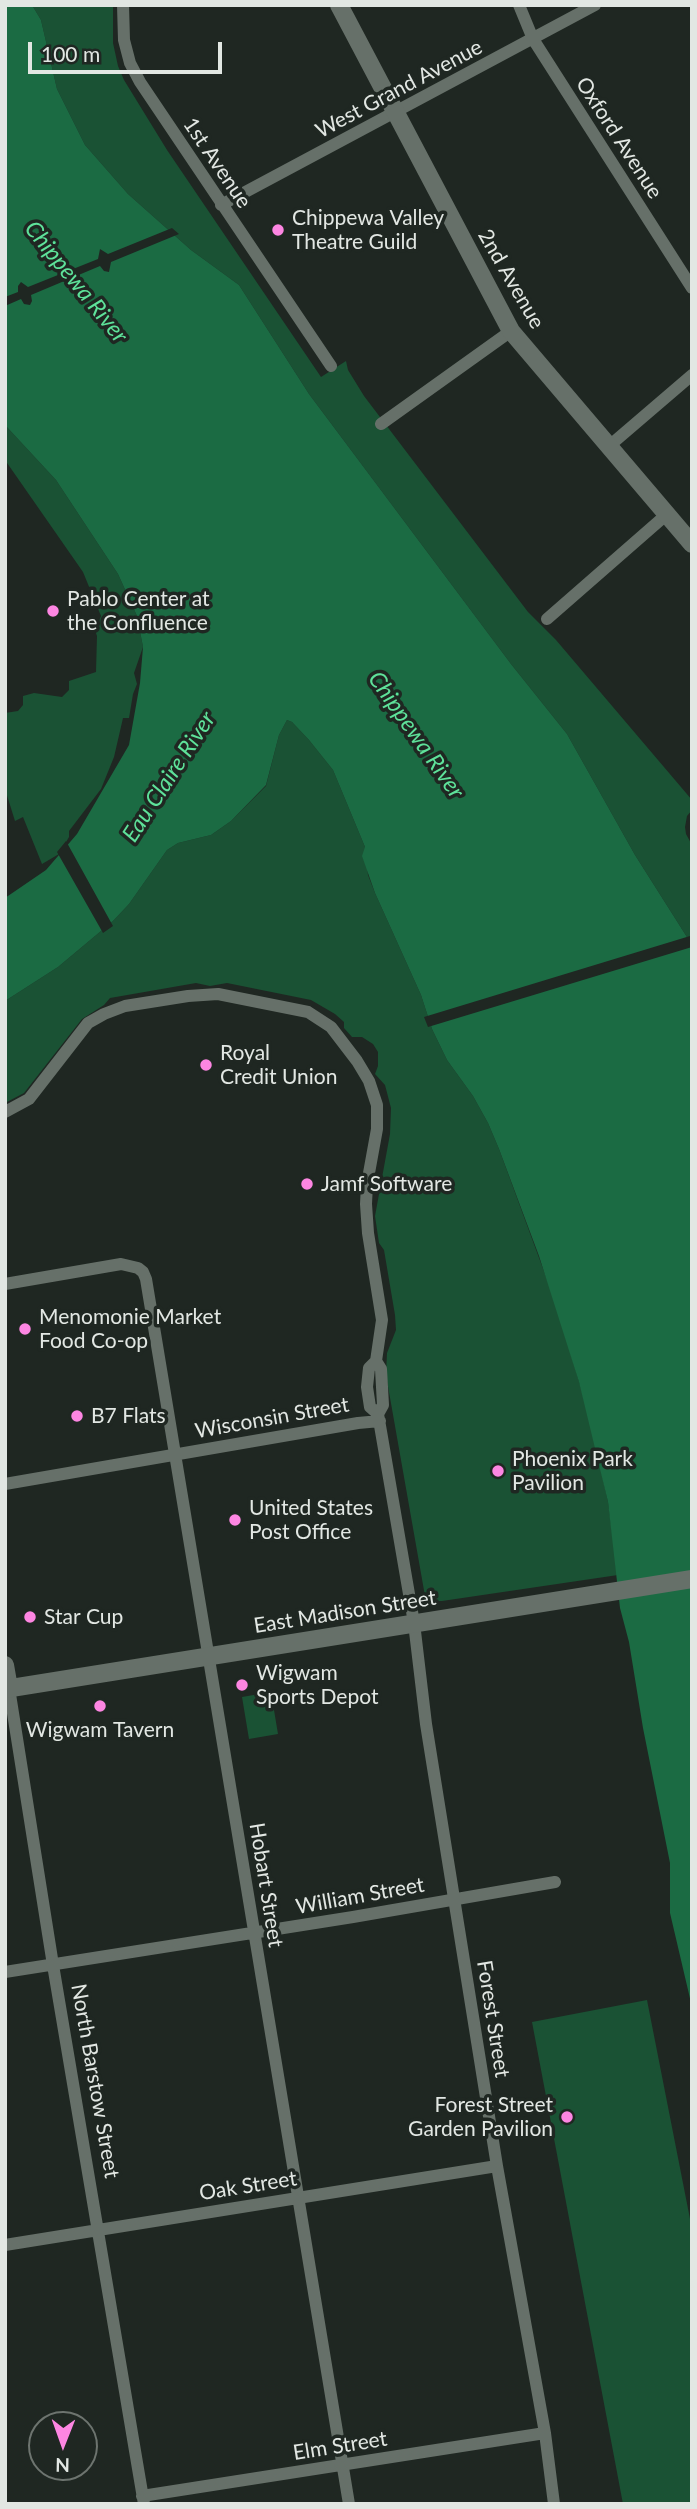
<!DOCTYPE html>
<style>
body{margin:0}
#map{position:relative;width:697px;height:2509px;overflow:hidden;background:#1f2722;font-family:Lato,sans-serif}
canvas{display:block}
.frame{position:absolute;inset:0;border:7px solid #e2e7e3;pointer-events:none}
.north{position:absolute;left:28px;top:2411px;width:70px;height:70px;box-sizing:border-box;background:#1f2722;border:2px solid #6d746f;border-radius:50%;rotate:181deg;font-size:19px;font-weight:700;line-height:28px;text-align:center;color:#e2e7e3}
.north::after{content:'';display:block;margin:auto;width:24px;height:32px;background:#fd86e2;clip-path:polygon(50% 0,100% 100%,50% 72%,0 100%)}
.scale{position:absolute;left:28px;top:42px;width:194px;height:32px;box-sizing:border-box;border:4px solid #e2e7e3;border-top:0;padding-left:9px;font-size:21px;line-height:24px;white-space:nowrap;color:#e2e7e3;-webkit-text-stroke:5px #1f2722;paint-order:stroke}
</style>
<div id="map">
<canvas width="697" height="2509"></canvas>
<div class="frame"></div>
<div class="north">N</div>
<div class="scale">100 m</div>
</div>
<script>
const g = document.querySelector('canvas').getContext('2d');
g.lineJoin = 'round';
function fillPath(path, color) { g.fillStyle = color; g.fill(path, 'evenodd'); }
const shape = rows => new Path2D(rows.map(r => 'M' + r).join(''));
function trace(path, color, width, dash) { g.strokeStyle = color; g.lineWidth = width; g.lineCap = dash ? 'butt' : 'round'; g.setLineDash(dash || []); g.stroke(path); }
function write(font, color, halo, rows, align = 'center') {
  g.font = font + ' Lato,sans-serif'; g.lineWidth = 7; g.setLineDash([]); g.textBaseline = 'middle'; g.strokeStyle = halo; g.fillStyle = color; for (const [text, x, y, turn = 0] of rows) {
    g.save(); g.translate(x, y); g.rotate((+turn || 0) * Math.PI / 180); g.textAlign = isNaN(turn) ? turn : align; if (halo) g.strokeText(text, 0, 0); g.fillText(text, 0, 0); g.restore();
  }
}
fillPath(shape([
 [32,5,113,5,113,43,118,66,124,80,167,150,321,377,346,361,348,370,364,396,528,612,556,640,692,800,692,810,687,816,685,827,686,834,692,845,692,945,635,855,567,734,511,664,309,394,239,285,191,250,128,194,85,145,57,89,41,20],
 [5,425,56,480,118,574,137,616,143,647,134,673,137,684,133,694,129,718,123,718,114,757,101,789,69,831,69,837,59,854,42,864,23,817,15,821,5,789,5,713,18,711,23,705,23,696,34,693,62,697,69,690,69,681,96,672,97,636,94,627,98,624,101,616,83,572,5,460],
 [287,720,292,722,309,740,333,770,365,847,368,875,375,893,421,995,432,1029,447,1060,473,1096,488,1123,499,1149,556,1304,589,1415,608,1502,618,1575,442,1601,435,1601,425,1596,386,1375,387,1353,396,1330,395,1315,384,1250,379,1243,375,1216,390,1134,391,1108,385,1085,375,1074,378,1066,378,1052,373,1044,362,1037,352,1037,344,1028,344,1022,335,1014,311,1000,227,983,210,986,196,983,110,998,104,1005,82,1019,24,1093,5,1103,5,1001,58,967,113,921,129,904,167,850,178,843,211,835,231,821,266,786,279,735],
 [271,1692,278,1734,249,1739,242,1697],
 [647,2000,692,2229,692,2504,623,2504,532,2022]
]), '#1a5234');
fillPath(shape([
 [5,5,32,5,41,20,57,89,85,145,128,194,191,250,239,285,309,394,511,664,567,734,635,855,692,945,692,2007,670,1913,670,1863,643,1728,629,1642,620,1608,608,1502,579,1382,539,1256,499,1149,488,1123,473,1096,447,1060,432,1029,421,995,375,893,362,856,365,847,333,770,309,740,292,722,287,720,279,735,266,785,231,821,211,835,178,843,167,850,129,904,113,921,58,967,5,1001,5,898,46,870,77,834,129,745,140,683,143,647,137,616,118,574,56,480,5,425]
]), '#1b6b43');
fillPath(shape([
 [172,228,179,234,111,262,109,272,104,271,100,266,31,295,32,301,30,305,24,304,21,299,5,306,5,297,18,292,18,286,21,282,28,287,98,259,100,249,108,254],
 [66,841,113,926,103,933,57,852],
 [690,936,692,947,428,1027,424,1017]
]), '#1f2722');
trace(shape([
 [123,5,124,40,130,63,140,82,331,366],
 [519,5,533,39,692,288],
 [221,205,595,5],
 [381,424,511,331],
 [608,447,692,375],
 [547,619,666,515],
 [5,1112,29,1099,88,1023,104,1014,125,1006,188,996,218,994,308,1012,331,1027,357,1061,369,1081,377,1105,377,1129,367,1184,366,1204,368,1233,382,1320,376,1361,369,1368,367,1387,370,1407,378,1414],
 [5,1284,121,1264,138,1268,143,1272,146,1279,349,2504],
 [376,1361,381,1369,383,1405,378,1414,414,1623,426,1724,497,2166,545,2433,554,2504],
 [5,1484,358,1423,380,1421],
 [9,1688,53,1965,144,2504],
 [5,1972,353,1917,555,1882],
 [5,2245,497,2166],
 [142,2496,545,2433]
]), '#667069', 12);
trace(shape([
 [339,5,511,331,692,544],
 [5,1665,9,1688],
 [5,1689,692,1579]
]), '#667069', 18);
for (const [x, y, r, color] of [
 [278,230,7,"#fd86e2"],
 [53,611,7,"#fd86e2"],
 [206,1065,7,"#fd86e2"],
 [307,1184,7,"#fd86e2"],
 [25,1329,7,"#fd86e2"],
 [77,1416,7,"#fd86e2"],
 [498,1471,7,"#fd86e2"],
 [235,1520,7,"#fd86e2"],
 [30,1617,7,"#fd86e2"],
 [242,1685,7,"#fd86e2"],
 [100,1706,7,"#fd86e2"],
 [567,2117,7,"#fd86e2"]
]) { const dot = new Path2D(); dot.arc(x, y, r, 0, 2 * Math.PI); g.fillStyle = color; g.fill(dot); trace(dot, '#1f2722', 2.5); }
write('21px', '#e2e7e3', '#1f2722', [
 ["West Grand Avenue",399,89,-28],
 ["Oxford Avenue",619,138,57],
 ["1st Avenue",217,163,56],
 ["2nd Avenue",511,279,60],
 ["Wisconsin Street",272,1418,-10],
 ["East Madison Street",345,1612,-9],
 ["Hobart Street",266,1885,81],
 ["William Street",360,1896,-10],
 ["Forest Street",493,2019,81],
 ["North Barstow Street",95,2081,80],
 ["Oak Street",248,2186,-9],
 ["Elm Street",340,2446,-9]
]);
write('21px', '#e2e7e3', '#1f2722', [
 ["Chippewa Valley",292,218],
 ["Theatre Guild",292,242],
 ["Pablo Center at",67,599],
 ["the Confluence",67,623],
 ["Royal",220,1053],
 ["Credit Union",220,1077],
 ["Jamf Software",321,1184],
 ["Menomonie Market",39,1317],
 ["Food Co-op",39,1341],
 ["B7 Flats",91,1416],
 ["Phoenix Park",512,1459],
 ["Pavilion",512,1483],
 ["United States",249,1508],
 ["Post Office",249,1532],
 ["Star Cup",44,1617],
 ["Wigwam",256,1673],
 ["Sports Depot",256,1697],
 ["Wigwam Tavern",100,1730,"center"],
 ["Forest Street",553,2105,"right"],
 ["Garden Pavilion",553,2129,"right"]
], 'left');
write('italic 23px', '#5ee29a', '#1f2722', [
 ["Chippewa River",76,282,51],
 ["Chippewa River",416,735,55],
 ["Eau Claire River",169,777,-57]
]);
</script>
